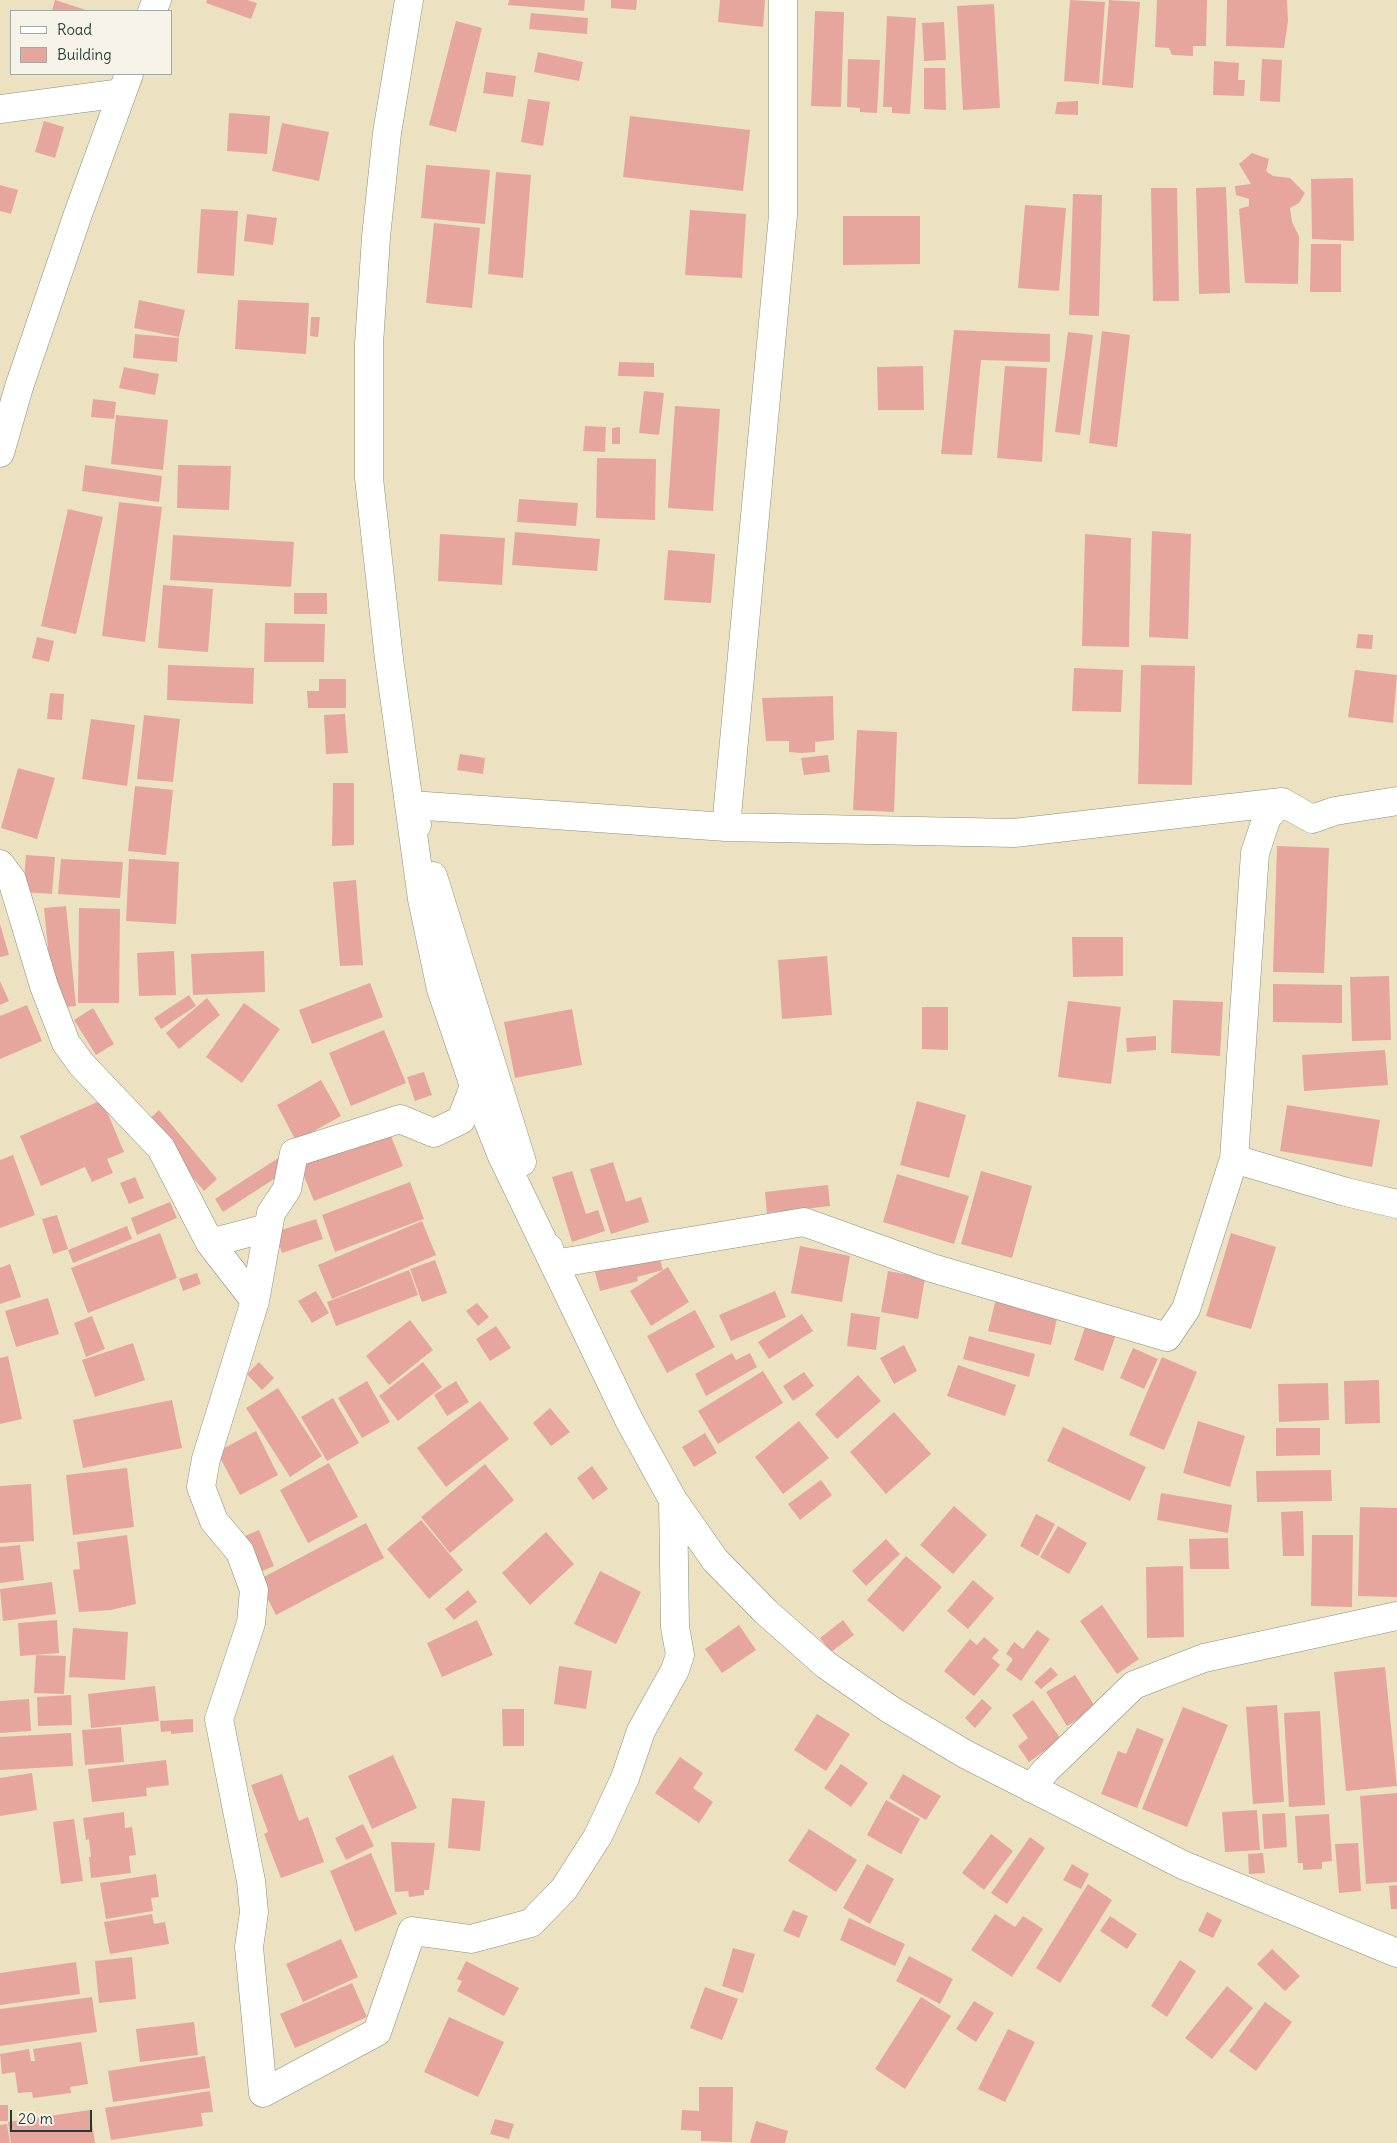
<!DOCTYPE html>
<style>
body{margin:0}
#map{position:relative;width:1397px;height:2143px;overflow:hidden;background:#ece2c2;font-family:Delius,sans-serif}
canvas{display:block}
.legend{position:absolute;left:10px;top:10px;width:162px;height:65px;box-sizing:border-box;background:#f7f3e8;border:1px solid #a1aaa0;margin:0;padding:6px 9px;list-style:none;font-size:15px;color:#1f3d34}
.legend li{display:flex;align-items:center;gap:10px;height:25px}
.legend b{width:25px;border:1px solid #a1aaa0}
.scale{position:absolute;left:10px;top:2110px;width:82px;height:22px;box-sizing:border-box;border:2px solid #1f3d34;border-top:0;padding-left:6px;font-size:15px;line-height:18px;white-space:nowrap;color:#1f3d34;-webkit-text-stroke:4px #f7f3e8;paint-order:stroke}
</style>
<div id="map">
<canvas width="1397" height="2143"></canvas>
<ul class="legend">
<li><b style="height:6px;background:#fff"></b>Road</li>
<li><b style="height:14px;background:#e6a69e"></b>Building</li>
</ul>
<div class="scale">20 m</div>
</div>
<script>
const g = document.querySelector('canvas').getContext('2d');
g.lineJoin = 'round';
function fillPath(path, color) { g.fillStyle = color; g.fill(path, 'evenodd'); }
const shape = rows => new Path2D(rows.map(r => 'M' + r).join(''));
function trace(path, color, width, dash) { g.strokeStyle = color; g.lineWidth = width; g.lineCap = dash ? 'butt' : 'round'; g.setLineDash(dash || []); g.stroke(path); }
fillPath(shape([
 [55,0,89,11,52,11],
 [207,0,247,0,257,3,251,19,206,3],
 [509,0,585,0,584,11,508,5],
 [611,0,637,0,636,10,611,8],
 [720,0,765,0,763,27,718,22],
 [1070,0,1105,2,1099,84,1064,81],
 [1109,0,1140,2,1133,88,1102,85],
 [1157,0,1207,0,1206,46,1193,46,1193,56,1172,55,1169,48,1155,47],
 [1227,0,1287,0,1288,21,1284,48,1226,46],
 [994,4,1000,108,963,110,957,6],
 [815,11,844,12,841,107,811,106],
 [531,13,588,18,587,34,529,29],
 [887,16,916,18,910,114,892,113,892,107,883,107],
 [456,21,482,28,456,132,429,125],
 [944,22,946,60,924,61,922,23],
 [538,52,583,62,579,81,534,72],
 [848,59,880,60,877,113,860,112,860,108,847,107],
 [1262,59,1282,60,1280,102,1260,101],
 [1214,61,1239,63,1238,80,1245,80,1244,96,1213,95],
 [924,68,945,68,946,110,924,109],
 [486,72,516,76,513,97,483,93],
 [528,99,550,102,543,146,521,142],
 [1078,101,1078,115,1055,114,1057,102],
 [229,113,270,116,267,154,227,151],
 [630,116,750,130,743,191,623,177],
 [44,121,64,127,55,158,35,152],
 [282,123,329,132,319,181,272,171],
 [1252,153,1269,159,1266,171,1273,176,1290,178,1305,193,1299,203,1290,208,1292,222,1299,236,1298,284,1245,283,1239,209,1249,206,1249,199,1236,195,1235,186,1251,184,1239,164],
 [426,165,490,170,485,224,421,218],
 [496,172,531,175,523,278,488,274],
 [1353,178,1354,241,1312,239,1311,179],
 [0,185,18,190,11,214,0,211],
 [1226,187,1230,293,1199,294,1196,188],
 [1151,188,1177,188,1179,301,1153,301],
 [1073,194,1102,195,1099,316,1069,315],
 [1025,205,1066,208,1059,291,1018,288],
 [201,209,238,211,234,276,197,273],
 [690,210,746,214,742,278,685,275],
 [247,214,277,218,273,245,244,241],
 [843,216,920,216,920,264,843,265],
 [434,223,480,228,472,308,426,303],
 [1311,244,1341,244,1341,292,1310,292],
 [139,300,185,310,179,337,134,328],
 [238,300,309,303,306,354,235,349],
 [311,317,320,317,318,337,310,336],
 [954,330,1050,334,1050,362,981,360,972,455,941,454],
 [1102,331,1130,335,1117,447,1089,443],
 [1068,332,1093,335,1080,435,1055,432],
 [135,334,179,338,177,362,133,358],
 [619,362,654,363,654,377,618,376],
 [923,366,924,410,878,410,877,367],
 [1005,366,1047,368,1042,462,997,458],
 [124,367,159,374,155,395,119,388],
 [644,391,664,393,659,435,639,433],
 [93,399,116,402,114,419,91,417],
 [675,406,720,409,713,511,668,508],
 [116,415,168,420,163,470,111,464],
 [585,426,606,427,605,452,583,451],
 [620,427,620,444,612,444,612,428],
 [597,458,656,459,655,520,596,518],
 [85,465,162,476,159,502,82,491],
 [178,465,231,466,229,510,177,508],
 [519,499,578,503,576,526,517,522],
 [119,502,162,507,145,642,102,636],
 [68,509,103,517,76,634,41,626],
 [1152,531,1191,534,1188,639,1149,637],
 [515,532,600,539,597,571,512,565],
 [440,534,505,538,502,585,438,581],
 [1085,534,1131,538,1129,647,1082,646],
 [173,535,294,542,291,587,170,580],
 [668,550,715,554,711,603,664,600],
 [163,585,213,589,208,652,158,648],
 [294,593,327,593,327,614,294,614],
 [265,623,325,624,324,662,264,662],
 [1358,634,1373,635,1372,649,1356,648],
 [37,637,54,641,49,662,32,658],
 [168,665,254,668,253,704,167,700],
 [1141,665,1195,666,1192,785,1138,784],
 [1074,668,1123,670,1121,712,1072,711],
 [1355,670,1397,675,1393,723,1348,717],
 [319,679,346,679,346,708,308,708,307,691,319,691],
 [50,693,64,694,62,720,47,719],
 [833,696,834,740,815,742,815,752,801,753,789,752,789,741,766,741,762,698],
 [345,714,348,753,326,754,324,715],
 [144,715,180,719,173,782,137,779],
 [91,719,135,725,127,786,82,779],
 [857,730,897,732,894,812,853,810],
 [460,754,485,758,483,774,457,770],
 [828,755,830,772,804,775,801,758],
 [18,768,55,778,37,839,1,828],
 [333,783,354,783,354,845,332,846],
 [135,786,173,790,166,855,128,851],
 [1277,846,1329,848,1324,973,1273,972],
 [26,855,55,857,52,894,23,892],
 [61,859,123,862,120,898,58,894],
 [129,859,179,862,176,924,126,921],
 [356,880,363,965,340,966,333,882],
 [66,906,76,1006,54,1008,44,908],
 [79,908,120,909,119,1003,78,1003],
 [0,924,9,955,0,957],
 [1072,937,1123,937,1123,976,1073,977],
 [174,951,176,995,139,996,137,953],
 [264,951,265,992,193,995,191,954],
 [827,956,832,1015,782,1019,778,960],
 [1389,976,1391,1040,1352,1041,1350,977],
 [0,981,9,1001,0,1005],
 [370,983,383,1017,312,1044,299,1010],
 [1273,984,1342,985,1342,1023,1273,1022],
 [189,995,196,1006,161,1029,154,1018],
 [207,998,220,1015,179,1049,166,1033],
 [1173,1000,1223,1002,1220,1056,1171,1053],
 [1068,1001,1121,1007,1111,1084,1058,1077],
 [244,1003,280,1029,242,1083,206,1057],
 [27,1005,42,1041,0,1059,0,1016],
 [922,1007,948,1007,948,1050,922,1049],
 [93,1008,114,1044,96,1055,74,1020],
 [572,1009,582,1065,515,1078,504,1022],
 [384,1030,406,1083,351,1106,329,1053],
 [1156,1036,1156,1050,1127,1052,1126,1038],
 [1385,1050,1388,1085,1304,1091,1302,1055],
 [424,1072,432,1095,415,1101,407,1077],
 [321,1080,341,1116,296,1141,277,1105],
 [102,1100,124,1152,107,1159,113,1173,92,1182,85,1167,41,1186,20,1136],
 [917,1101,966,1115,949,1178,900,1165],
 [1287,1105,1380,1120,1372,1167,1280,1151],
 [159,1110,217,1179,204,1191,146,1122],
 [389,1131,403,1166,314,1201,300,1166],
 [286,1153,294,1166,223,1212,215,1199],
 [13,1155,35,1215,0,1228,0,1160],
 [613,1162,626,1202,641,1197,649,1222,611,1234,590,1169],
 [572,1171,586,1214,598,1210,605,1231,572,1242,552,1177],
 [981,1171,1032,1186,1012,1258,961,1244],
 [897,1174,969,1196,954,1244,883,1222],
 [135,1177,144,1198,129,1204,120,1183],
 [410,1182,424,1219,335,1252,322,1215],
 [828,1185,830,1206,767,1213,765,1192],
 [170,1202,177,1218,137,1235,131,1218],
 [57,1215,68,1249,53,1254,42,1219],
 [316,1219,323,1239,282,1253,275,1232],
 [422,1221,436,1255,332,1299,318,1265],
 [127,1226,132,1239,73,1263,68,1250],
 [160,1233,177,1278,88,1313,71,1268],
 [1231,1233,1276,1247,1251,1329,1206,1316],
 [800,1246,850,1256,842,1302,791,1293],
 [659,1256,663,1270,637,1277,638,1281,600,1291,595,1272],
 [435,1260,447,1293,422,1302,410,1269],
 [10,1264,21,1297,0,1304,0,1268],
 [668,1267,689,1302,651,1326,630,1291],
 [409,1270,418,1295,336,1326,327,1302],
 [888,1271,925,1278,918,1319,881,1312],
 [197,1273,201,1284,183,1291,179,1279],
 [316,1291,329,1313,312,1323,298,1301],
 [775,1291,786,1317,731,1341,719,1315],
 [48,1298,59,1334,16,1347,5,1311],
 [996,1299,1058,1314,1051,1345,988,1331],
 [477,1303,489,1317,478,1326,466,1311],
 [695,1310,715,1347,667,1373,647,1336],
 [851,1313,880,1317,876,1350,847,1346],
 [802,1314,813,1331,769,1359,758,1342],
 [92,1316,105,1349,86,1357,74,1323],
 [410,1320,433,1350,389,1385,366,1356],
 [1086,1324,1116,1335,1103,1371,1074,1360],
 [496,1326,511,1348,490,1361,476,1339],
 [969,1336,1035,1354,1029,1377,963,1359],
 [133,1343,145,1380,95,1397,82,1360],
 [904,1345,917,1371,894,1384,880,1358],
 [1133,1348,1158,1359,1144,1389,1120,1378],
 [732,1353,736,1360,750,1353,757,1367,706,1396,695,1374],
 [8,1356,22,1419,0,1424,0,1358],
 [1162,1357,1197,1372,1164,1450,1129,1435],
 [259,1362,274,1378,262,1390,247,1374],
 [423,1362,442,1387,398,1421,379,1396],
 [958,1365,1016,1385,1005,1416,947,1396],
 [763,1371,783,1403,718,1444,698,1411],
 [804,1372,814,1386,793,1401,783,1386],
 [858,1375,881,1401,837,1439,815,1414],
 [1379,1380,1380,1423,1345,1424,1344,1381],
 [367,1381,390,1422,362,1438,338,1398],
 [456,1381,469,1402,447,1416,434,1395],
 [1328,1383,1329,1420,1279,1422,1278,1384],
 [278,1388,322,1456,290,1477,246,1408],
 [333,1398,359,1443,327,1461,301,1417],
 [172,1400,182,1448,83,1468,73,1420],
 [480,1401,509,1439,446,1487,417,1448],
 [550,1408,570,1432,551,1446,533,1423],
 [894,1412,931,1454,886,1494,850,1452],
 [799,1421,829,1458,783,1494,755,1457],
 [1198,1421,1245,1436,1230,1487,1183,1473],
 [1063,1427,1146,1467,1130,1501,1047,1461],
 [1276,1428,1320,1428,1320,1455,1276,1456],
 [256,1431,278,1475,240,1495,217,1452],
 [705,1433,717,1453,694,1467,682,1447],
 [329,1463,358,1517,308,1543,280,1490],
 [485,1464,514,1500,450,1553,421,1517],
 [592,1466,608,1489,593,1500,577,1478],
 [127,1468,134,1527,73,1535,66,1475],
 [1331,1470,1332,1501,1257,1502,1256,1471],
 [821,1480,832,1495,800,1520,788,1504],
 [31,1484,34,1541,0,1543,0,1486],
 [1161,1493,1232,1505,1228,1533,1157,1520],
 [954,1506,987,1535,953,1574,920,1545],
 [1360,1507,1397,1508,1397,1597,1358,1596],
 [1303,1511,1304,1556,1283,1556,1281,1512],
 [1036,1514,1055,1524,1038,1556,1020,1546],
 [421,1520,463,1570,429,1599,387,1549],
 [366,1523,384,1558,276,1615,258,1580],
 [1058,1526,1087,1543,1069,1574,1040,1557],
 [259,1530,274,1566,253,1575,238,1539],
 [546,1532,574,1564,530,1605,502,1573],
 [127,1535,136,1604,111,1610,79,1612,73,1570,80,1569,77,1542],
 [1312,1535,1353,1535,1352,1607,1311,1606],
 [1228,1538,1229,1569,1190,1569,1189,1539],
 [886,1539,900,1554,866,1586,852,1571],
 [20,1545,24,1580,0,1583,0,1547],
 [906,1556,942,1587,903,1632,867,1600],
 [1183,1566,1184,1637,1147,1638,1146,1567],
 [600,1571,641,1592,616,1644,574,1624],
 [973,1580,994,1598,968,1629,947,1611],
 [52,1582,56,1614,3,1621,0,1589],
 [468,1590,477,1602,454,1620,445,1609],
 [1102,1605,1139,1659,1117,1674,1080,1621],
 [57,1620,59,1653,20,1656,18,1623],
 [477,1620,493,1655,442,1677,427,1643],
 [843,1620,854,1635,831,1652,820,1638],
 [739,1625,756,1650,722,1673,705,1649],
 [73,1628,128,1632,125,1680,69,1677],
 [1037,1630,1050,1639,1021,1681,1006,1670,1013,1659,1006,1654,1014,1642,1023,1649],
 [984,1637,999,1650,992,1658,1000,1665,974,1696,944,1671,970,1639,977,1645],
 [36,1655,66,1656,64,1694,34,1693],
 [559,1666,592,1671,586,1709,554,1704],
 [1051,1667,1058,1675,1041,1689,1034,1682],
 [1385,1667,1397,1786,1346,1791,1334,1672],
 [1075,1675,1096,1708,1067,1726,1046,1692],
 [155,1686,159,1721,91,1728,88,1694],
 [71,1695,72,1725,38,1726,37,1697],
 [29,1699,31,1731,0,1733,0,1701],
 [982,1699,992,1708,975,1728,965,1718],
 [1033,1700,1061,1739,1029,1762,1018,1746,1028,1738,1012,1715],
 [1277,1705,1284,1802,1253,1804,1246,1707],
 [1183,1707,1228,1725,1187,1827,1142,1809],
 [502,1709,524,1709,524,1746,503,1746],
 [1320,1711,1325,1805,1289,1807,1284,1713],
 [817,1714,850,1734,826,1771,794,1750],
 [193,1719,193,1732,171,1734,171,1731,161,1732,160,1721],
 [121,1727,124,1762,85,1765,82,1730],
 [1137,1728,1164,1739,1137,1808,1101,1794,1118,1751,1126,1754],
 [71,1733,73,1766,0,1770,0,1737],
 [393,1755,417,1808,372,1829,348,1776],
 [680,1757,703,1773,693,1788,713,1802,699,1823,655,1793],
 [166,1760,169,1785,146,1788,147,1796,92,1802,88,1769],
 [841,1764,868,1783,851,1807,824,1788],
 [32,1773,37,1810,0,1816,0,1778],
 [282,1774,299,1821,308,1817,324,1862,281,1878,264,1834,268,1832,251,1785],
 [903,1774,941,1796,926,1820,889,1798],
 [1397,1793,1397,1882,1366,1884,1360,1796],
 [452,1798,485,1801,480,1851,448,1848],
 [886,1800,920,1819,901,1854,867,1835],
 [1257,1810,1260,1850,1225,1852,1222,1812],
 [124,1812,125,1828,132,1827,136,1855,129,1856,131,1873,91,1878,89,1857,91,1857,89,1839,86,1840,83,1818],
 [1285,1813,1287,1847,1264,1849,1262,1814],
 [1329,1814,1332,1861,1322,1862,1322,1869,1303,1870,1303,1863,1298,1863,1295,1816],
 [74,1819,83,1881,61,1884,53,1822],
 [363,1824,374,1846,346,1860,335,1838],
 [809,1829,857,1860,836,1892,788,1861],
 [991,1834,1013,1851,984,1890,962,1873],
 [1030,1837,1045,1848,1007,1904,991,1893],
 [391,1842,435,1843,429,1890,424,1890,424,1895,409,1897,408,1891,395,1892],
 [1358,1843,1361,1891,1339,1893,1335,1844],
 [371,1853,397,1914,355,1932,330,1871],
 [1263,1853,1265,1873,1249,1874,1248,1854],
 [867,1864,894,1879,870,1924,843,1908],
 [1072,1864,1089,1874,1081,1889,1063,1880],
 [156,1874,159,1897,151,1898,153,1911,106,1919,100,1883],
 [1088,1884,1112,1900,1060,1983,1036,1968],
 [1397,1885,1397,1909,1391,1909,1389,1886],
 [793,1910,808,1916,799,1938,783,1931],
 [1207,1912,1222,1920,1213,1938,1198,1931],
 [152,1914,154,1924,165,1922,169,1944,110,1954,104,1922],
 [995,1914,1015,1927,1023,1916,1043,1929,1012,1977,971,1950],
 [1110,1916,1137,1934,1127,1949,1100,1931],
 [849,1918,905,1944,895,1966,840,1940],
 [341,1939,358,1977,303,2002,286,1964],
 [733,1948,755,1954,743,1993,722,1986],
 [1272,1949,1300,1976,1285,1991,1257,1964],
 [909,1956,953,1979,940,2004,896,1981],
 [132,1957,136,1999,99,2003,95,1961],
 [1180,1960,1196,1971,1167,2017,1151,2006],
 [466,1961,519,1988,504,2016,457,1991,462,1981,457,1979],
 [76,1962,80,1994,0,2005,0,1973],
 [352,1983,367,2017,295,2048,280,2014],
 [1227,1986,1253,2008,1212,2059,1185,2038],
 [705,1987,738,1999,722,2040,690,2028],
 [92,1997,97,2032,0,2046,0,2009],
 [921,1997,951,2016,905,2089,875,2069],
 [974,2001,994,2013,976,2042,956,2029],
 [1265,2002,1292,2022,1256,2071,1229,2051],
 [449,2017,504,2042,478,2097,424,2072],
 [194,2022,198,2055,140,2062,136,2029],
 [1008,2029,1035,2042,1005,2102,978,2089],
 [81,2042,88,2084,70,2087,71,2093,33,2098,32,2092,18,2093,15,2072,2,2074,0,2054,29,2049,31,2061,35,2061,33,2049],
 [205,2056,210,2088,113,2102,108,2071],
 [699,2087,733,2087,732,2142,701,2141,701,2131,681,2130,682,2110,699,2111],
 [210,2091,213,2112,201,2113,203,2126,111,2140,105,2108],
 [0,2105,8,2105,8,2121,0,2121],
 [90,2110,95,2143,11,2143,8,2122],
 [495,2119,514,2124,509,2139,490,2134],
 [756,2121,788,2131,785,2143,750,2143],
 [7,2124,10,2143,0,2143,0,2125]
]), '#e6a69e');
const street = shape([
 [409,0,387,133,376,237,369,344,369,478,389,659,422,899,441,989,474,1086,502,1156,629,1420,673,1500,715,1560,766,1612,826,1665,891,1710,965,1754,1183,1865,1397,1953],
 [783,0,783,215,726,827,1014,833,1282,802,1312,819,1335,811,1397,801],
 [152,11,157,0],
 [0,109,122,93],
 [0,453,19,387,78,214,129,74],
 [417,825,411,805,726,827],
 [0,864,12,880,44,986,66,1043,82,1065,161,1148,210,1243,255,1301],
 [433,876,522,1162],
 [474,1086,461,1120,434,1133,400,1119,294,1153,287,1189,271,1213,255,1301,206,1459,201,1487,214,1521,240,1552,254,1590,251,1623,219,1719,251,1881,254,1912,249,1947,263,2093,377,2032,412,1931,471,1939,531,1923,564,1889,598,1836,625,1778,641,1731,675,1670,680,1655,675,1627,673,1500],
 [1234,1159,1346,1192,1397,1204],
 [210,1243,267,1228],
 [549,1248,554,1264,804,1222,932,1268,1167,1337,1186,1309,1234,1159,1255,853,1267,817,1282,802],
 [1031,1788,1046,1770,1134,1685,1204,1658,1397,1616]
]);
trace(street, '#86907b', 29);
trace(street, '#fff', 28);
</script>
